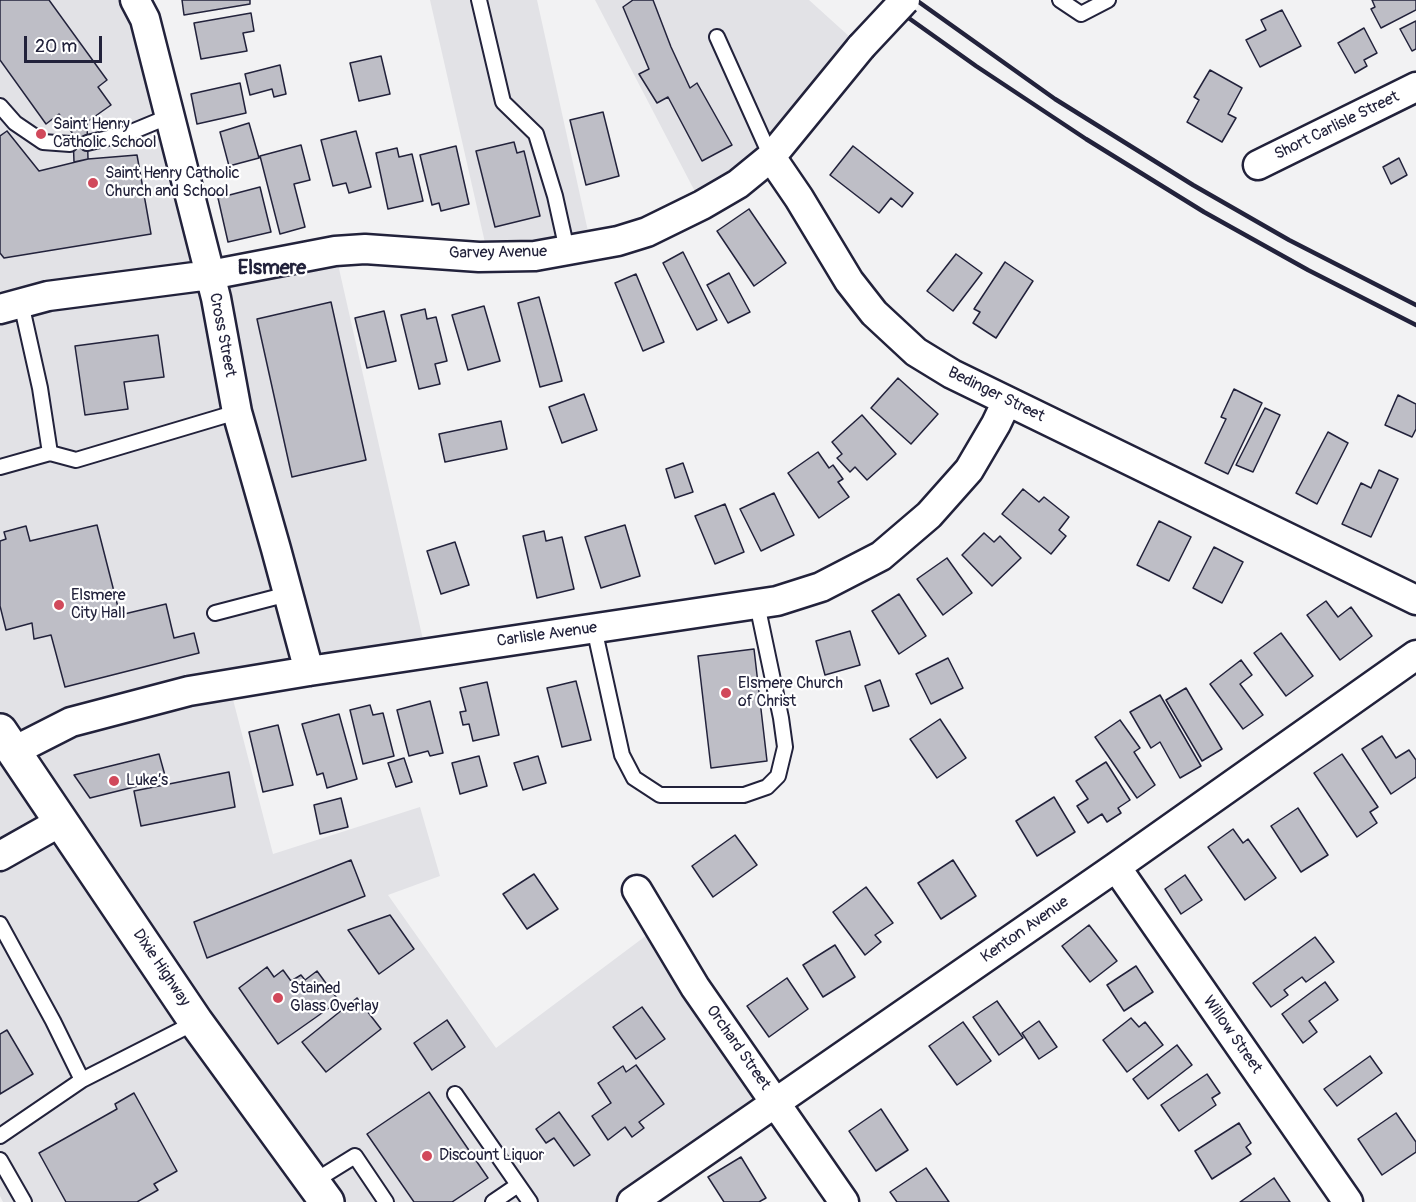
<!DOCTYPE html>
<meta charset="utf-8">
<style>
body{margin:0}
#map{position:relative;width:1416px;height:1202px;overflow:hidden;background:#f2f2f3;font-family:Pangolin,sans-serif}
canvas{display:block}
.scale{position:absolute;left:24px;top:36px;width:78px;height:27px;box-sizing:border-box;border:3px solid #22223b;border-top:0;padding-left:8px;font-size:18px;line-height:21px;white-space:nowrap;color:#22223b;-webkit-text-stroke:4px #fff;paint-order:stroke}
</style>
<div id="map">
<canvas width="1416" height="1202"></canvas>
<div class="scale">20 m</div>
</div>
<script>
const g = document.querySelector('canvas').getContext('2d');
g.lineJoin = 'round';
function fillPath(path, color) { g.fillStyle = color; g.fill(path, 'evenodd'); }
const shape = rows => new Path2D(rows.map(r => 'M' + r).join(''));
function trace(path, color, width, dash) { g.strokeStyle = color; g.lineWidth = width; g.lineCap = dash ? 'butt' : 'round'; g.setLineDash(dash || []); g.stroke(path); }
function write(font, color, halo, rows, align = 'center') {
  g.font = font + ' Pangolin,sans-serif'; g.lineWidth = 4.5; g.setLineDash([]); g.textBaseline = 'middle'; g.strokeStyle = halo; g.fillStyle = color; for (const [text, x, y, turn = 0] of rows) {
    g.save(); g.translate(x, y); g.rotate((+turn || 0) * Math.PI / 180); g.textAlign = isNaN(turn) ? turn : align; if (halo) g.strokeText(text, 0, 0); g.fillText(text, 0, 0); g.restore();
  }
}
fillPath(shape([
 [0,0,135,0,210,275,335,251,426,653,229,684,273,854,420,807,440,876,388,895,496,1048,659,926,775,1103,632,1202,3,1202,0,1196],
 [430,0,537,0,591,245,488,256],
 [595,0,809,0,861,47,771,157,702,205]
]), '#e2e2e6');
const building = shape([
 [0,0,49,0,107,80,98,87,111,105,87,122,88,159,74,162,73,134,59,114,46,124,0,60,0,0],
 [182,0,250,0,250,4,184,15,182,0],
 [633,0,653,0,671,47,690,88,697,83,732,145,702,161,668,97,657,103,639,74,649,69,623,7,633,0],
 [1372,0,1416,0,1416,10,1381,28,1371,9,1375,7,1372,0],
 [1282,10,1301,46,1260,67,1246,40,1266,30,1261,20,1282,10],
 [251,13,254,31,243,33,247,51,201,59,194,23,251,13],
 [1416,21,1416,49,1412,51,1400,29,1416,21],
 [1364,28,1377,53,1364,60,1367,66,1355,73,1338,43,1364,28],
 [381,56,390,94,359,101,350,63,381,56],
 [280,65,286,94,274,97,272,89,250,95,245,74,280,65],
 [1210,70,1242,88,1228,114,1236,118,1222,142,1187,122,1199,100,1194,97,1210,70],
 [240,83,246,113,197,124,191,94,240,83],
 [603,112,619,176,586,185,570,120,603,112],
 [249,123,259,158,229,166,220,132,249,123],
 [7,131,39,171,88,159,137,155,151,234,4,258,0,253,0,136,7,131],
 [356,131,371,187,349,193,346,183,333,186,321,140,356,131],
 [514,142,517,153,524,151,540,216,495,227,476,151,514,142],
 [301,145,310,180,294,184,305,227,280,234,260,156,301,145],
 [456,146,469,204,441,211,439,203,432,205,420,155,456,146],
 [853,146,913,193,902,207,891,198,879,213,830,175,853,146],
 [397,148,399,157,412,154,423,201,388,209,376,153,397,148],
 [1399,158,1407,175,1391,184,1383,167,1399,158],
 [260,187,271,232,228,242,218,198,260,187],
 [749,209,786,263,754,286,717,231,749,209],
 [683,252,717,320,697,330,663,263,683,252],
 [956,254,982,273,953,311,927,291,956,254],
 [1005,262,1033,281,996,338,973,323,980,312,974,309,1005,262],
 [729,273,750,312,728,323,707,285,729,273],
 [636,274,664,342,643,351,615,283,636,274],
 [539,297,562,381,540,387,518,303,539,297],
 [331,302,366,460,292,477,257,319,331,302],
 [484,306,500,361,468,370,452,315,484,306],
 [425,309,427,319,436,317,447,361,435,364,440,384,419,389,401,315,425,309],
 [384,311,396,361,367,368,355,318,384,311],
 [158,335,164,377,124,382,128,409,85,415,75,346,158,335],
 [898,378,938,414,911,444,871,408,898,378],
 [1234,389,1262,403,1228,474,1205,463,1226,419,1221,417,1234,389],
 [584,394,597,430,562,443,549,407,584,394],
 [1398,395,1416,404,1416,429,1412,437,1385,425,1398,395],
 [1265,408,1280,415,1253,472,1236,465,1265,408],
 [862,415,896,454,867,480,855,467,850,472,837,458,842,454,832,442,862,415],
 [501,421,507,449,445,462,439,434,501,421],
 [1328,432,1348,443,1317,504,1296,493,1328,432],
 [818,452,829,468,833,465,843,479,838,482,849,497,819,518,788,473,818,452],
 [683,463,693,492,675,498,666,469,683,463],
 [1379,470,1398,479,1371,537,1342,524,1361,483,1371,488,1379,470],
 [1023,489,1039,502,1044,497,1069,517,1059,530,1066,536,1051,554,1002,514,1023,489],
 [774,493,794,535,761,551,740,509,774,493],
 [725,504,744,552,715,564,695,516,725,504],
 [1159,521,1191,537,1169,581,1137,565,1159,521],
 [97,525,120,615,166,604,174,638,194,633,199,653,65,687,51,635,34,639,32,623,6,630,0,606,0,541,6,539,4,532,26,526,30,541,97,525],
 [625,525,640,576,601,588,585,537,625,525],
 [544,531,546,541,562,537,574,589,537,598,523,536,544,531],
 [984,533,994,542,1000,536,1021,558,992,586,962,555,984,533],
 [455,542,469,585,441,594,427,551,455,542],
 [1214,547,1243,562,1222,603,1193,588,1214,547],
 [947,558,972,593,943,615,917,579,947,558],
 [899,594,926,636,899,654,872,611,899,594],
 [1326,601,1338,617,1351,607,1372,636,1340,660,1307,615,1326,601],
 [850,631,860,665,825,675,816,641,850,631],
 [1281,633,1313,676,1286,696,1254,653,1281,633],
 [754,649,767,761,711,768,698,656,754,649],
 [948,658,963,688,931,704,916,674,948,658],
 [1241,660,1252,675,1240,684,1263,715,1243,729,1210,684,1241,660],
 [880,680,889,706,873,711,865,686,880,680],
 [576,681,591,740,562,747,547,688,576,681],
 [487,682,499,735,473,741,469,724,463,725,460,712,466,711,460,688,487,682],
 [1186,688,1222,749,1202,761,1166,700,1186,688],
 [1160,695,1201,766,1180,778,1160,742,1151,748,1130,712,1160,695],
 [430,701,443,753,430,756,428,751,409,756,397,710,430,701],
 [370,705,373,715,383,713,394,756,363,764,350,710,370,705],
 [339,714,357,779,327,788,323,773,317,775,302,724,339,714],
 [940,719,966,758,937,778,910,739,940,719],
 [1120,720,1140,748,1134,752,1155,785,1137,798,1095,737,1120,720],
 [278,725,293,785,263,792,249,732,278,725],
 [1382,736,1396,758,1409,750,1416,760,1416,777,1391,794,1362,749,1382,736],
 [159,754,166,779,90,798,74,775,159,754],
 [1342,754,1378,807,1370,812,1377,823,1357,837,1314,773,1342,754],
 [479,756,487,786,460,794,452,763,479,756],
 [538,756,546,783,523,790,514,763,538,756],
 [404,758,412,782,396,787,388,763,404,758],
 [1106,762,1130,800,1118,808,1121,813,1107,822,1102,814,1088,823,1077,806,1088,799,1076,781,1106,762],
 [229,772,235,807,141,826,134,791,229,772],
 [1054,797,1075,832,1037,856,1016,821,1054,797],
 [341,798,348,827,320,834,314,805,341,798],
 [1298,808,1328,855,1301,872,1271,826,1298,808],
 [1233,829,1243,843,1248,839,1276,878,1245,900,1208,847,1233,829],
 [735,835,757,865,713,897,692,866,735,835],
 [351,860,365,896,207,958,194,922,351,860],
 [953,860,976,896,941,919,918,883,953,860],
 [534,874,558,909,527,929,503,894,534,874],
 [1185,875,1202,900,1181,914,1165,889,1185,875],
 [866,887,893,923,875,935,881,942,865,955,833,912,866,887],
 [390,915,414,949,379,974,348,930,390,915],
 [1089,925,1117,961,1090,982,1062,946,1089,925],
 [1315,937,1334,962,1306,982,1302,977,1284,990,1288,995,1271,1007,1253,983,1315,937],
 [835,945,855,977,823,997,803,965,835,945],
 [1136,966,1153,992,1124,1011,1107,985,1136,966],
 [267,967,274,977,283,970,291,981,301,975,305,980,317,971,339,1001,278,1044,239,988,267,967],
 [787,978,808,1009,769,1037,747,1006,787,978],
 [1325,982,1338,1000,1309,1021,1317,1032,1303,1043,1282,1014,1325,982],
 [357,998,381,1029,326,1072,302,1042,357,998],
 [997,1001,1023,1038,999,1055,973,1017,997,1001],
 [642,1007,665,1039,636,1059,613,1027,642,1007],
 [1131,1018,1139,1027,1145,1022,1163,1045,1127,1072,1103,1040,1131,1018],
 [447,1020,465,1047,432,1070,414,1043,447,1020],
 [1039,1021,1057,1047,1039,1059,1022,1033,1039,1021],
 [963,1022,991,1061,957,1085,929,1046,963,1022],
 [7,1030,33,1074,0,1094,0,1034,7,1030],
 [1177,1045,1192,1065,1148,1099,1133,1079,1177,1045],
 [1370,1056,1382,1073,1337,1106,1324,1089,1370,1056],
 [636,1065,664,1104,639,1122,644,1128,632,1137,625,1127,608,1140,592,1116,611,1103,598,1083,623,1066,626,1072,636,1065],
 [1207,1074,1220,1093,1212,1098,1216,1105,1179,1131,1161,1105,1207,1074],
 [429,1092,488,1178,452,1202,414,1202,367,1134,429,1092],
 [134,1093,177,1171,154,1184,158,1190,137,1202,66,1202,39,1153,117,1109,115,1104,134,1093],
 [881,1109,908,1150,876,1171,849,1131,881,1109],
 [559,1112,590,1155,574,1166,554,1138,546,1143,536,1129,559,1112],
 [1396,1113,1416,1142,1416,1152,1382,1175,1358,1139,1396,1113],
 [1239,1123,1251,1143,1246,1147,1251,1154,1212,1179,1195,1151,1239,1123],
 [741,1157,766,1198,759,1202,724,1202,708,1177,741,1157],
 [926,1168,949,1202,897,1202,890,1192,926,1168],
 [1274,1178,1290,1202,1240,1202,1274,1178]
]);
fillPath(building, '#bebec6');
trace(building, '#22223b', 1.5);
const lane = shape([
 [479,0,503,102,536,134,555,196,567,250],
 [1060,0,1081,14,1108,0],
 [717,37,771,157],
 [0,106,15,123,43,142,70,144],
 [87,143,129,133,170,116],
 [21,303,40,388,50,453,76,460,237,412],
 [0,467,50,453],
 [215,613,288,594],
 [594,628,622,755,634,778,660,795,744,795,767,787,778,776,785,747,781,718,757,604],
 [0,924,53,1021,82,1080],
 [455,1094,530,1202],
 [0,1136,82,1080,196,1022],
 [0,1160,24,1202],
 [313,1182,355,1156,386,1202],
 [493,1202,518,1185]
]);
const street = shape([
 [135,0,145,19,216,298,237,412,276,549,309,671],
 [771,157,799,198,849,281,874,313,916,352,952,374,1416,600],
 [1258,165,1416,87],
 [0,309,48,296,210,275,335,251,365,249,479,257,535,256,618,241,647,232,702,205,738,184,771,157,861,47],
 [14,751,71,722,189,691,309,671,777,601,821,587,881,556,929,515,969,470,996,424,1007,401],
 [0,856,62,821],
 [1116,867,1348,1202],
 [637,890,695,987,844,1202],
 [632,1202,1116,867,1416,655]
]);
const primary = shape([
 [0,731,196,1022,327,1202]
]);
trace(lane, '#22223b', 18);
trace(street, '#22223b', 33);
trace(primary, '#22223b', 38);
trace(lane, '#fff', 14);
trace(street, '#fff', 28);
trace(primary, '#fff', 33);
trace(shape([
 [887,0,910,19,976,66,1086,139,1204,212,1308,270,1416,325],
 [916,0,1055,99,1193,185,1289,240,1416,305]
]), '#22223b', 4.5);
const streetBridge = shape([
 [861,47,905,0]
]);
trace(streetBridge, '#22223b', 33, []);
trace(streetBridge, '#fff', 28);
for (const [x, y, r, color] of [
 [41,134,6,"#d1495b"],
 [93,183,6,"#d1495b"],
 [59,605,6,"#d1495b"],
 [726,693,6,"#d1495b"],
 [114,781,6,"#d1495b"],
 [278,998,6,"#d1495b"],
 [427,1156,6,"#d1495b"]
]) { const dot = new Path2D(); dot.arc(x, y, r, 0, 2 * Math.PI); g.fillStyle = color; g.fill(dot); trace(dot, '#fff', 2); }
write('16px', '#22223b', '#fff', [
 ["Saint Henry",53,125],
 ["Catholic School",53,143],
 ["Saint Henry Catholic",105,174],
 ["Church and School",105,192],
 ["Elsmere",71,596],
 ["City Hall",71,614],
 ["Elsmere Church",738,684],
 ["of Christ",738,702],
 ["Luke’s",126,781],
 ["Stained",290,989],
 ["Glass Overlay",290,1007],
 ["Discount Liquor",439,1156]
], 'left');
write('16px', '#22223b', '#fff', [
 ["Short Carlisle Street",1337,126,-26],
 ["Garvey Avenue",498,253,-1],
 ["Cross Street",222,335,79],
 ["Bedinger Street",996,395,26],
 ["Carlisle Avenue",547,635,-8],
 ["Kenton Avenue",1025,930,-35],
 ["Dixie Highway",161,968,56],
 ["Willow Street",1232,1035,55],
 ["Orchard Street",738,1048,55]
]);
write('bold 20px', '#22223b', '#fff', [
 ["Elsmere",272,269]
]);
</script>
